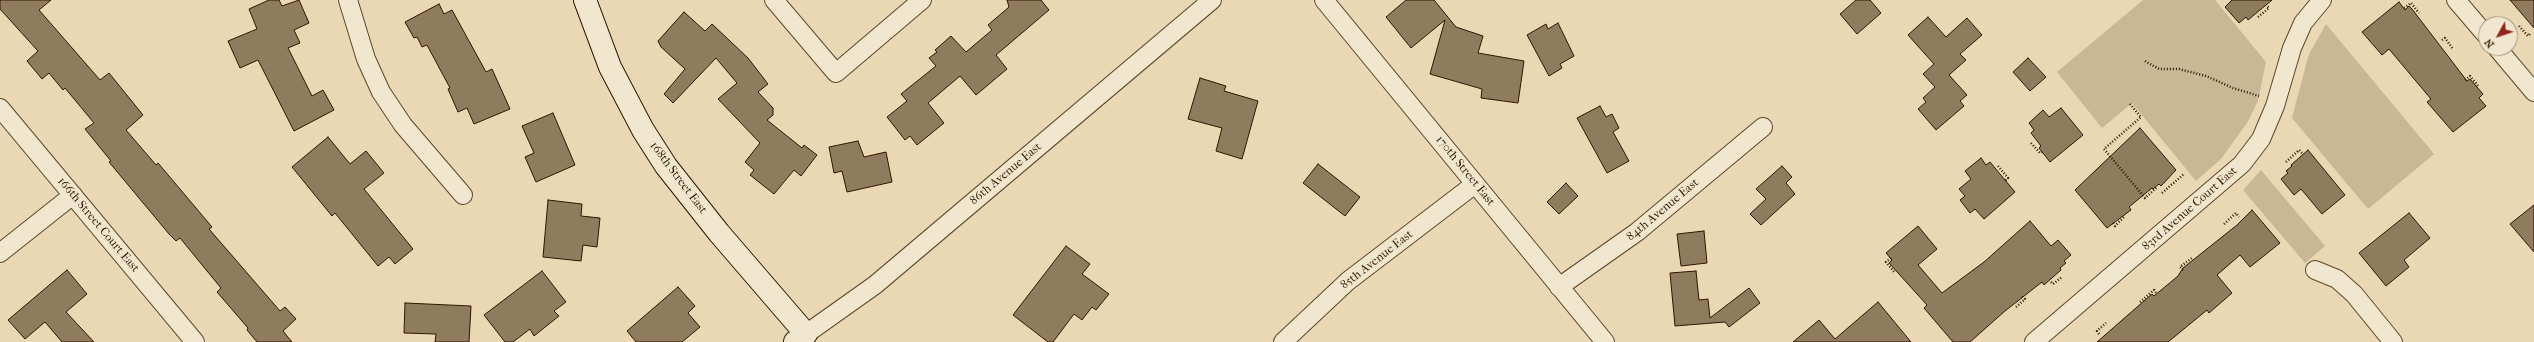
<!DOCTYPE html>
<style>
body{margin:0}
#map{position:relative;width:2534px;height:342px;overflow:hidden;background:#e9d8b3;font-family:"IM FELL French Canon",serif}
canvas{display:block}
.north{position:absolute;left:2478px;top:16px;width:40px;height:40px;box-sizing:border-box;background:#f1e6ce;border:1px solid #a3937c;border-radius:50%;rotate:230deg;font-size:11px;font-weight:700;line-height:16px;text-align:center;color:#2e1700}
.north::after{content:'';display:block;margin:auto;width:14px;height:18px;background:#8f2418;clip-path:polygon(50% 0,100% 100%,50% 72%,0 100%)}
</style>
<div id="map">
<canvas width="2534" height="342"></canvas>
<div class="north">N</div>
</div>
<script>
const g = document.querySelector('canvas').getContext('2d');
g.lineJoin = 'round';
function fillPath(path, color) { g.fillStyle = color; g.fill(path, 'evenodd'); }
const shape = rows => new Path2D(rows.map(r => 'M' + r).join(''));
function trace(path, color, width, dash) { g.strokeStyle = color; g.lineWidth = width; g.lineCap = dash ? 'butt' : 'round'; g.setLineDash(dash || []); g.stroke(path); }
function write(font, color, halo, rows, align = 'center') {
  g.font = font + ' "IM FELL French Canon",serif'; g.lineWidth = 3; g.setLineDash([]); g.textBaseline = 'middle'; g.strokeStyle = halo; g.fillStyle = color; for (const [text, x, y, turn = 0] of rows) {
    g.save(); g.translate(x, y); g.rotate((+turn || 0) * Math.PI / 180); g.textAlign = isNaN(turn) ? turn : align; if (halo) g.strokeText(text, 0, 0); g.fillText(text, 0, 0); g.restore();
  }
}
fillPath(shape([
 [2143,0,2215,0,2266,62,2258,101,2247,123,2221,159,2196,181,2132,103,2102,128,2057,72],
 [2326,24,2434,154,2368,209,2292,118,2309,54],
 [2261,170,2325,246,2305,263,2243,190]
]), '#c9b795');
const building = shape([
 [0,0,51,0,39,10,100,80,109,73,143,115,126,130,156,165,158,163,212,227,209,229,280,311,285,307,296,319,283,331,292,342,257,342,247,330,248,328,217,292,221,288,180,238,176,241,169,234,109,162,111,161,85,129,94,123,65,88,63,90,49,73,42,79,27,61,38,51,0,9,0,0],
 [269,0,279,0,282,6,299,0,309,23,294,30,300,43,288,48,312,96,323,90,334,110,294,131,258,60,240,68,228,41,257,29,249,9,269,0],
 [1007,0,1041,0,1049,10,996,55,1007,69,976,95,960,76,928,103,944,123,917,145,910,136,905,140,887,117,907,101,901,94,936,66,929,58,937,52,935,50,951,36,966,52,992,30,988,25,1009,7,1007,0],
 [1406,0,1434,0,1456,27,1483,36,1478,53,1524,61,1518,103,1481,98,1482,89,1430,74,1445,20,1411,48,1386,17,1406,0],
 [1856,0,1870,0,1881,13,1857,34,1840,14,1856,0],
 [2232,0,2272,0,2248,20,2246,17,2239,23,2225,7,2232,0],
 [2510,0,2534,0,2534,28,2510,0],
 [2399,2,2405,10,2409,6,2412,9,2467,81,2470,79,2483,94,2479,98,2486,106,2453,132,2427,102,2431,99,2389,49,2382,55,2362,32,2399,2],
 [439,4,444,14,452,10,486,72,492,69,510,109,474,124,467,108,458,112,448,89,450,88,427,45,422,47,417,37,414,38,405,22,439,4],
 [684,12,705,31,712,24,748,58,768,84,758,92,773,108,773,115,767,120,802,148,804,145,817,155,801,176,794,170,774,194,750,175,754,170,745,162,760,143,718,99,737,83,716,58,673,103,664,94,685,69,661,47,658,41,684,12],
 [1928,17,1946,37,1967,18,1982,35,1960,54,1966,60,1949,75,1967,95,1960,101,1964,106,1936,130,1918,109,1926,102,1923,98,1935,87,1923,74,1934,64,1908,35,1928,17],
 [1558,23,1574,56,1560,64,1562,68,1549,76,1527,35,1546,24,1548,29,1558,23],
 [2028,58,2046,77,2030,91,2013,72,2028,58],
 [1200,78,1226,86,1224,91,1258,101,1242,159,1216,151,1222,128,1188,119,1200,78],
 [1600,106,1606,117,1612,114,1619,128,1613,132,1629,161,1607,173,1577,118,1600,106],
 [2061,108,2083,135,2050,162,2039,148,2041,146,2031,133,2034,130,2029,123,2043,110,2049,117,2061,108],
 [553,113,575,165,536,182,525,157,534,153,522,126,553,113],
 [2140,128,2176,170,2161,186,2159,184,2153,189,2152,188,2129,207,2131,210,2107,228,2075,190,2140,128],
 [328,137,350,164,366,151,384,173,364,189,413,249,395,264,389,257,378,266,335,213,332,216,292,167,328,137],
 [858,141,864,157,886,152,892,182,847,192,842,171,834,173,829,147,858,141],
 [2308,150,2345,195,2322,214,2301,189,2294,195,2281,179,2288,173,2286,171,2292,166,2291,165,2308,150],
 [1981,158,1986,165,1990,162,2015,192,1984,219,1975,209,1970,213,1960,200,1965,196,1959,189,1971,179,1965,171,1981,158],
 [1318,164,1360,197,1345,216,1303,183,1318,164],
 [1782,166,1792,177,1786,183,1795,194,1761,225,1750,214,1766,199,1756,189,1782,166],
 [1566,183,1578,196,1559,214,1547,202,1566,183],
 [548,200,582,204,581,216,600,218,597,247,583,245,581,261,543,257,548,200],
 [2534,205,2534,252,2510,224,2534,205],
 [2252,210,2280,243,2250,267,2240,255,2217,275,2232,293,2209,313,2207,310,2168,342,2097,342,2152,294,2154,296,2178,276,2183,268,2237,225,2252,210],
 [2409,213,2430,238,2404,260,2409,267,2386,286,2359,253,2409,213],
 [2030,221,2051,246,2058,240,2071,255,2064,261,2066,263,2060,268,2061,270,2044,285,2042,282,2005,311,1970,342,1953,342,1924,308,1927,305,1889,263,1892,260,1886,253,1918,226,1937,249,1918,265,1942,293,1984,262,2030,221],
 [1704,231,1707,263,1681,266,1677,234,1704,231],
 [1066,246,1090,264,1082,274,1109,294,1096,310,1092,307,1082,320,1074,314,1053,342,1048,342,1013,315,1066,246],
 [67,270,87,294,66,312,94,342,62,342,45,322,25,339,8,320,67,270],
 [542,271,566,302,554,311,559,316,534,336,530,329,513,342,505,342,484,315,542,271],
 [1696,271,1699,300,1708,299,1710,318,1749,288,1760,303,1729,327,1725,322,1675,326,1670,273,1696,271],
 [678,287,695,306,688,313,700,327,682,342,636,342,627,331,678,287],
 [1878,302,1911,342,1793,342,1819,320,1835,339,1878,302],
 [405,303,471,306,469,342,435,342,436,334,404,333,405,303]
]);
fillPath(building, '#8f7b5d');
trace(building, '#2e1700', 1);
const street = shape([
 [348,0,366,59,381,92,403,125,463,195],
 [774,0,836,73,922,0],
 [1324,0,1605,342],
 [2456,0,2486,35],
 [2497,48,2534,92],
 [0,108,195,342],
 [0,253,73,195],
 [2315,270,2337,279,2354,294,2393,342],
 [1559,287,1637,232,1763,127],
 [806,334,875,285,1212,0],
 [1283,342,1348,281,1475,184],
 [2034,342,2242,164,2261,139,2275,106,2292,48,2303,23,2322,0]
]);
const secondary = shape([
 [585,0,610,67,643,130,666,166,719,233,806,334,795,342]
]);
trace(street, '#5d472d', 20);
trace(secondary, '#2e1700', 24);
trace(shape([
 [2404,8,2411,3,2419,13],
 [2258,17,2269,8,2266,5],
 [2519,26,2528,36,2530,34],
 [2442,40,2445,38,2453,49],
 [2145,61,2159,69,2179,69,2206,76,2233,88,2259,96],
 [2465,80,2470,76,2479,87],
 [2130,104,2141,117,2104,149,2145,198,2157,187],
 [2031,143,2040,153,2042,152],
 [2286,162,2299,150,2302,153],
 [1998,166,2008,178,2005,181],
 [2162,193,2184,174],
 [2113,223,2115,226,2124,217],
 [2224,224,2236,213,2239,217],
 [1891,258,1886,262,1895,273],
 [2183,270,2180,267,2192,258],
 [2051,282,2053,284,2062,277],
 [2140,302,2154,290,2157,294],
 [2016,307,2025,299,2022,297],
 [2099,334,2097,331,2106,323]
]), '#2e1700', 2.5, [1, 2]);
trace(street, '#f1e6ce', 18);
trace(secondary, '#f1e6ce', 22);
write('12px', '#2e1700', '#f1e6ce', [
 ["170th Street East",1465,171,51],
 ["86th Avenue East",1006,174,-40],
 ["168th Street East",678,178,53],
 ["83rd Avenue Court East",2190,209,-41],
 ["84th Avenue East",1663,210,-40],
 ["166th Street Court East",98,225,50],
 ["85th Avenue East",1377,260,-38]
]);
</script>
